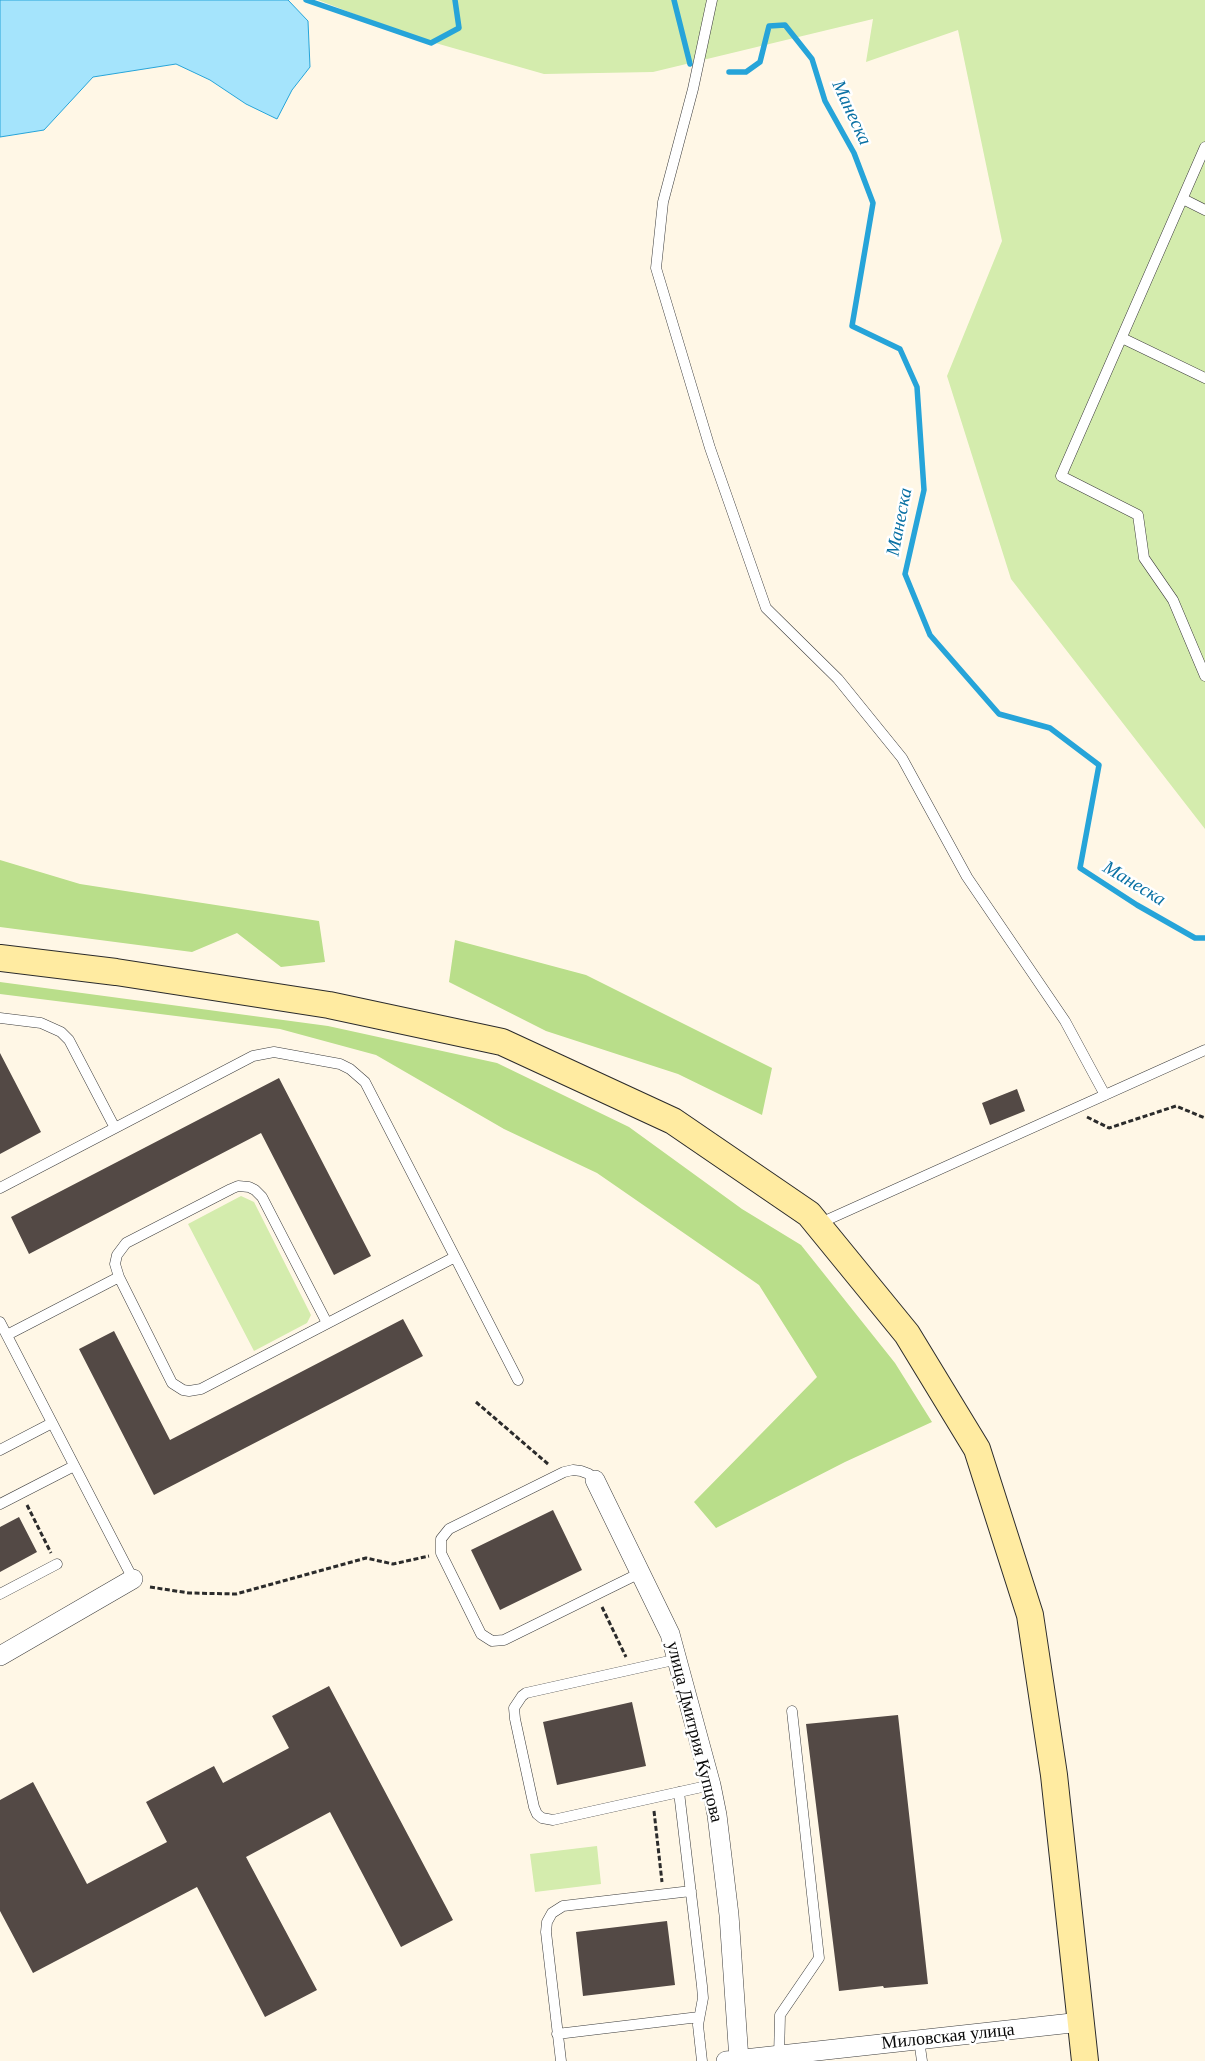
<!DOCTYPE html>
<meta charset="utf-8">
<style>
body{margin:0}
canvas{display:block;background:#fff7e6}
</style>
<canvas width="1205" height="2061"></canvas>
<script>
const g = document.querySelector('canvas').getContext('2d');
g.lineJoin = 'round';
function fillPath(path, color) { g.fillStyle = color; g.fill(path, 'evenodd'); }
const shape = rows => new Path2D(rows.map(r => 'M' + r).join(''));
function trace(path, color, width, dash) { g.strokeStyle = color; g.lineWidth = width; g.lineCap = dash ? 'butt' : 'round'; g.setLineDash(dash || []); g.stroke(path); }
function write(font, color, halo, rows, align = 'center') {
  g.font = font + ' "Times New Roman",serif'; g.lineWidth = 5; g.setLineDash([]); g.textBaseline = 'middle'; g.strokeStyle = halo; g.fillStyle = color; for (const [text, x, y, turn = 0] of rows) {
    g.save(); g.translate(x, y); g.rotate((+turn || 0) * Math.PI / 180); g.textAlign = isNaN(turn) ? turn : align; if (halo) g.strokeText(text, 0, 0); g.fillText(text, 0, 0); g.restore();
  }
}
fillPath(shape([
 [318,0,1205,0,1205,829,1011,579,947,376,1002,241,958,30,866,62,873,19,653,72,544,74,411,36],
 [241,1196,254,1202,311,1315,307,1323,254,1351,188,1224],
 [597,1846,601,1884,535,1892,530,1854]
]), '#d4ecad');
fillPath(shape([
 [0,860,80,884,319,921,325,962,281,967,237,933,192,952,0,927],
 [455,940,586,975,772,1068,762,1115,678,1074,546,1031,449,982],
 [0,982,328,1026,497,1063,629,1127,742,1209,801,1245,895,1363,932,1422,845,1462,716,1528,694,1502,817,1377,759,1285,597,1173,504,1129,376,1055,280,1029,0,994]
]), '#b9de8a');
const water = shape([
 [0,0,288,0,308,21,310,67,292,90,277,119,246,104,210,80,176,64,93,77,44,130,0,137,0,0]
]);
fillPath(water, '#a5e4fc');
trace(water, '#26a4d9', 1);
trace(shape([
 [306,0,431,43,459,28,455,0],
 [674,0,690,64],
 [729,72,746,72,760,62,769,26,785,25,812,59,825,101,854,153,873,203,852,326,900,349,917,387,924,490,905,574,930,635,999,714,1050,728,1099,765,1080,868,1137,905,1195,938,1205,938]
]), '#26a4d9', 5.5);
fillPath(shape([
 [0,1053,41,1132,0,1154],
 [279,1078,371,1256,334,1275,261,1133,29,1254,11,1217],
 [1017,1089,1025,1111,990,1125,982,1103],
 [403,1319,423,1356,154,1495,79,1349,114,1331,170,1440],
 [553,1510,582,1570,500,1610,471,1550],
 [19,1517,37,1552,0,1572,0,1527],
 [329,1686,453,1920,401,1947,330,1812,246,1857,317,1990,265,2017,197,1887,33,1973,0,1911,0,1800,33,1782,87,1884,167,1842,146,1802,214,1766,223,1783,289,1748,272,1716],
 [632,1702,646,1766,557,1785,543,1722],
 [898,1715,928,1984,884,1988,883,1986,839,1991,806,1724],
 [667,1921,675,1985,583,1996,576,1932]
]), '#534945');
const lane = shape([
 [712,0,693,89,663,202,656,268,710,448,766,608,838,679,902,758,967,877,1065,1021,1105,1095],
 [1205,147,1061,476,1138,515,1144,558,1173,600,1205,676],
 [1183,199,1205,210],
 [1122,338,1205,378],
 [0,1018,41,1023,61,1032,69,1040,115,1128],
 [0,1188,253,1056,274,1052,340,1064,350,1069,365,1082,455,1257,201,1389,189,1391,183,1390,172,1383,119,1277,115,1264,117,1255,126,1243,231,1189,238,1186,249,1187,255,1190,262,1197,327,1323],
 [818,1224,1205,1050],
 [455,1257,518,1380],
 [0,1322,133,1579],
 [7,1335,119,1277],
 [0,1450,52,1423],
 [595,1480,589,1474,581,1471,573,1470,564,1472,449,1529,441,1539,441,1553,481,1634,492,1641,504,1640,640,1573],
 [0,1504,74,1466],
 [0,1594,57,1564],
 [678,1659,526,1693,522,1696,514,1708,515,1719,534,1807,537,1814,542,1818,553,1820,711,1785],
 [679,1792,702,1986,703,1998,698,2025,702,2061],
 [557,2034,699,2017],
 [919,2040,922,2061],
 [779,2058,780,2015,819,1958,792,1711],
 [561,2061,546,1932,547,1922,552,1913,563,1906,691,1891]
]);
const street = shape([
 [595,1480,670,1634,711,1785,717,1815,729,1915,739,2060],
 [0,1656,133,1579],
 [726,2061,1081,2022]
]);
const secondary = shape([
 [0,958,116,972,329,1005,502,1042,673,1121,809,1214,907,1334,977,1449,1030,1615,1054,1775,1085,2061]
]);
trace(lane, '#3c3c3c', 11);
trace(street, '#3c3c3c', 20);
trace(secondary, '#2b2b2b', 28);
trace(shape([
 [1087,1117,1109,1128,1176,1106,1205,1118],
 [476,1402,548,1464],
 [27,1505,51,1553],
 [150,1587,189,1593,236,1594,366,1558,393,1564,429,1556],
 [602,1607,626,1657],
 [654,1811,662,1882]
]), '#2b2b2b', 3, [5, 2.5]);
trace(lane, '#fff', 10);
trace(street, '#fff', 19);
trace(secondary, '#ffeba1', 26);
write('18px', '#090909', '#fff', [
 ["улица Дмитрия Купцова",694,1732,76],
 ["Миловская улица",948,2037,-6]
]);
write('italic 19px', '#0a71a4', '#fff', [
 ["Манеска",851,113,65],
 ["Манеска",900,522,-79],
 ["Манеска",1134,884,31]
]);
</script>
